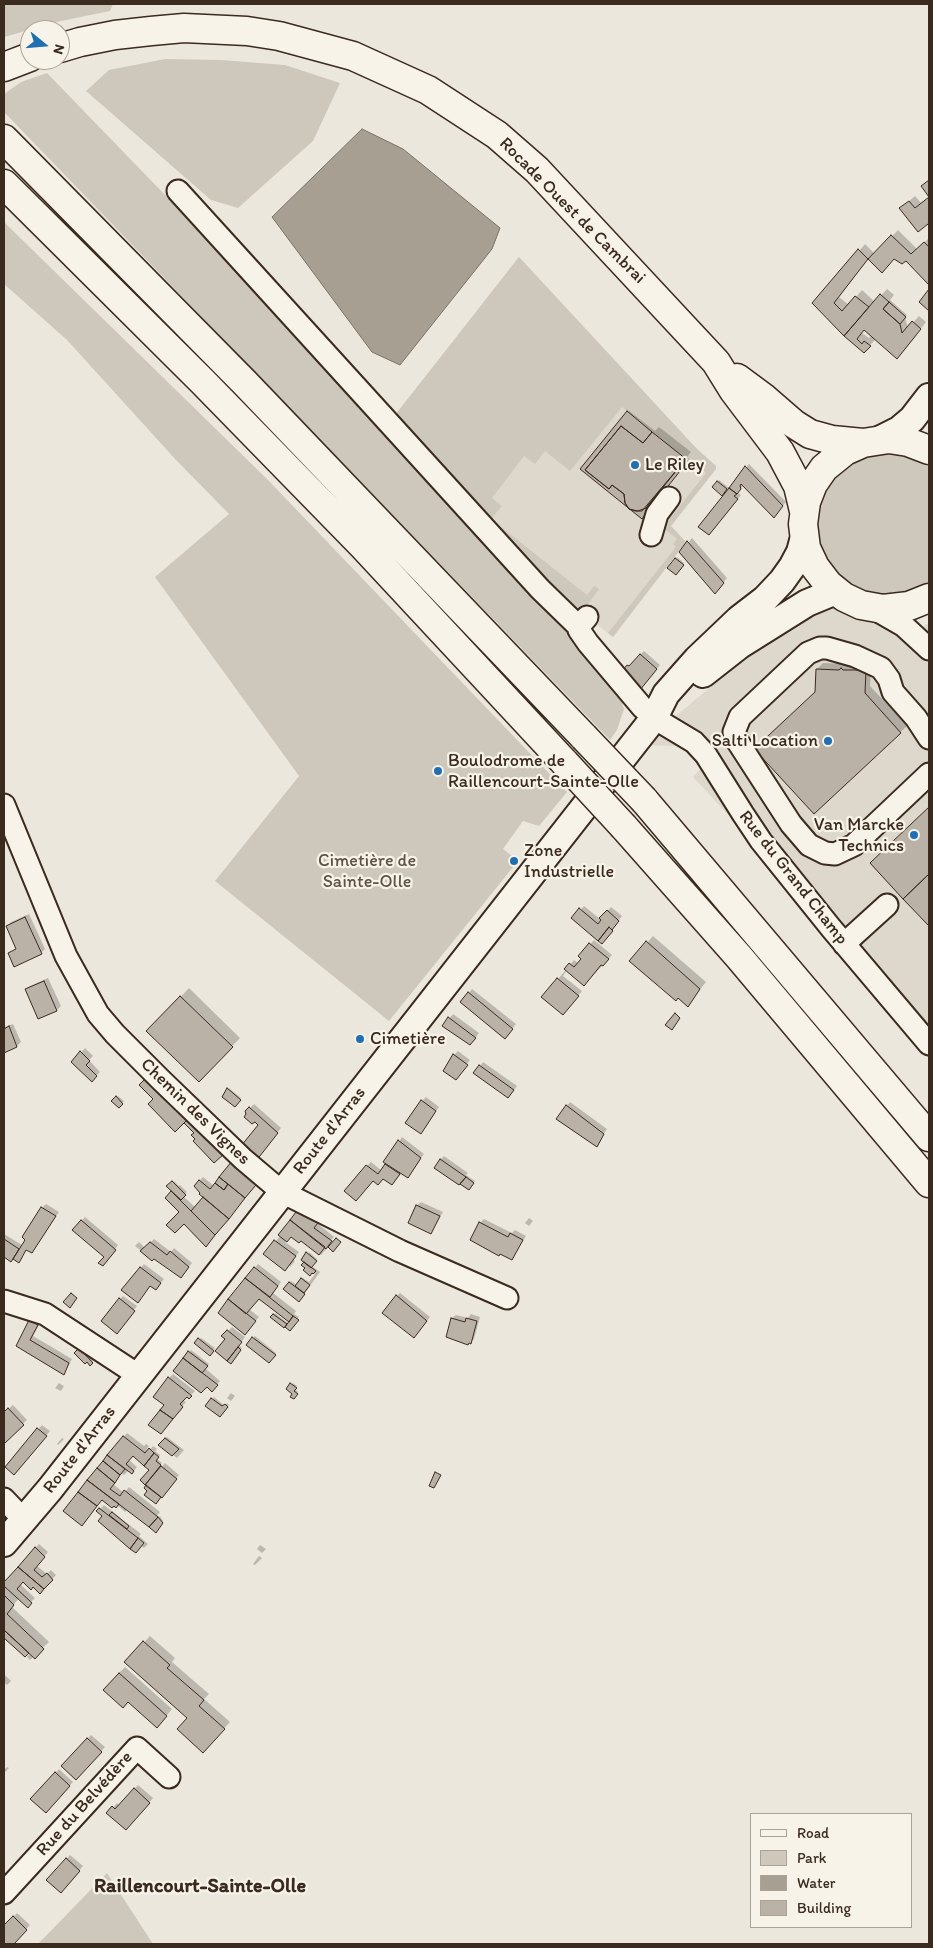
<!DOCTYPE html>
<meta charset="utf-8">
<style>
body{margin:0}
#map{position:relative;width:933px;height:1948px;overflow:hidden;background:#ece7dc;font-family:Itim,sans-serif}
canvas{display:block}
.frame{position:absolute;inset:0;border:5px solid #3b2a1e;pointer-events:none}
.legend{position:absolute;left:750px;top:1813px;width:162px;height:115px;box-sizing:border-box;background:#f7f3e8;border:1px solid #aca397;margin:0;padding:6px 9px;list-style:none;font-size:15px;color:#3b2a1e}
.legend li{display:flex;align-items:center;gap:10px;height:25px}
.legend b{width:25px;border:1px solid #aca397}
.north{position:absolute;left:20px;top:20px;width:50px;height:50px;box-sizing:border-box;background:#f7f3e8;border:1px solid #aca397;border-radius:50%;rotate:107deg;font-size:14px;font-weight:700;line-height:20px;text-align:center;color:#3b2a1e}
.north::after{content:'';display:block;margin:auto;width:18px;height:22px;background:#1f6fb2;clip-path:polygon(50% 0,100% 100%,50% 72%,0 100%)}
</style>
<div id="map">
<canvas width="933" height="1948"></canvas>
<div class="frame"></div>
<ul class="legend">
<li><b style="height:6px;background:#f7f3e8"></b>Road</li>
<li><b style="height:14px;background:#cec8bc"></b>Park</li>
<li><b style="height:14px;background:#a89f93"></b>Water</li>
<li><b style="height:14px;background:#bab2a7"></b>Building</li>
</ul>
<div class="north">N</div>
</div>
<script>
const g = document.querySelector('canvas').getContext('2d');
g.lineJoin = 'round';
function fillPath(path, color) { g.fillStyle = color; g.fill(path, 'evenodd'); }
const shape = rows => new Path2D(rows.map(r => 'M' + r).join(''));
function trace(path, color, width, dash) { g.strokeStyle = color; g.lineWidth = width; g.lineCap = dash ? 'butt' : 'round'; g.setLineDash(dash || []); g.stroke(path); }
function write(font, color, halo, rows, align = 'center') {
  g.font = font + ' Itim,sans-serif'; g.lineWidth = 4.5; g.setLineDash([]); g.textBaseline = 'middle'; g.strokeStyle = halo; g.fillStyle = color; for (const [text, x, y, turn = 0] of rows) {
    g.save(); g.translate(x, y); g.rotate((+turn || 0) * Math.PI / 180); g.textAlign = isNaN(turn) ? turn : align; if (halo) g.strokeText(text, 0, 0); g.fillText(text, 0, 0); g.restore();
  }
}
fillPath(shape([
 [519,257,697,449,716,466,716,469,671,526,686,542,613,637,579,611,392,419],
 [836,606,864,614,904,638,929,623,929,1059,803,908,736,823,693,777,702,767,688,752,675,746,646,745,678,714,768,640,817,611]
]), '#ddd7cc');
fillPath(shape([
 [4,4,113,4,110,11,61,21,4,37],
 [165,59,221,60,285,65,340,83,313,141,238,208,211,200,86,91,109,70],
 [47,73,198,229,461,514,558,620,608,680,619,693,624,709,617,730,610,740,4,112,4,94,21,82],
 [4,222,268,480,567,792,539,826,523,821,503,849,518,861,389,1021,215,881,299,776,155,577,229,514,176,460,67,340,4,284],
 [519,257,697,449,716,466,716,469,671,526,686,542,613,637,608,633,676,547,673,544,677,539,661,526,663,518,668,521,706,473,690,459,688,461,622,407,570,471,545,451,535,464,524,456,492,498,502,506,491,519,587,595,594,586,599,589,583,611,579,611,543,582,392,419],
 [876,454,896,454,906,456,929,467,929,582,906,593,885,595,875,594,855,587,838,575,825,558,818,538,817,527,819,507,823,496,833,479,848,465,857,460],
 [107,1873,153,1944,38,1944]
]), '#cec8bc');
const water = shape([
 [362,129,403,149,500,228,492,249,400,365,372,352,272,217,362,129]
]);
fillPath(water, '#a89f93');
trace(water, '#7c7064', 1);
fillPath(shape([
 [915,196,921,203,929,197,929,225,901,208],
 [898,230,917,249,929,238,929,283,906,260,894,258,882,271,869,258,839,297,849,305,862,290,875,302,887,289,894,295,890,300,907,315,905,317,908,328,919,316,926,322,903,352,876,339,864,351,814,303,865,244,875,254],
 [865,329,872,335,869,338,862,333],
 [629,411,655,431,659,427,691,452,687,457,689,459,647,510,639,510,625,504,581,469],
 [749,464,786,502,777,513,744,485,737,492,741,495,713,530,724,495,714,487,719,480,729,488],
 [692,538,727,578,719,588,681,552],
 [677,557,684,563,676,573,669,567],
 [644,651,660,665,644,685,622,672],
 [823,663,871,665,870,686,907,726,814,812,817,669],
 [929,808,929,924,872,864],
 [584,906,600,919,611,907,622,916,602,942,573,918],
 [29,914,45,949,41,953,9,954,17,948,7,926,11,922],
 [653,936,706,982,688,1005,631,961],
 [594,940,612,955,588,981,567,970,563,976,582,991,566,1010,543,997,574,960,579,964,583,959,580,956],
 [48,978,61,1006,57,1010,39,1018,26,990,30,986],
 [189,988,240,1038,199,1081,148,1031],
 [472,989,516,1024,509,1033,469,993],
 [453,1014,479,1033,474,1040,444,1025],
 [13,1024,21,1042,17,1046,4,1052,4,1027],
 [85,1048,93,1056,89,1060,100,1072,92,1080,73,1062],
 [458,1051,470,1060,456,1079,454,1055],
 [483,1062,517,1086,512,1093,480,1066],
 [229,1088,241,1098,235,1105,228,1089],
 [118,1096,124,1101,119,1107,113,1101],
 [426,1097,439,1107,424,1129,422,1101],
 [570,1102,607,1129,596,1146,567,1106],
 [254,1104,281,1128,260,1155,260,1125,246,1112],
 [402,1137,424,1154,411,1172,402,1172,396,1180,383,1177,378,1183,367,1166,371,1162,382,1171],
 [444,1156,468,1173,466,1175,475,1181,469,1188,460,1182,440,1160],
 [233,1162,259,1181,210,1241,167,1198,173,1191,168,1186,174,1181,179,1186,180,1185,187,1192,183,1196,196,1208,204,1197,195,1186,203,1177,214,1186],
 [421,1202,443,1212,431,1233,409,1222,417,1205],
 [46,1204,59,1212,35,1248,27,1249,19,1261,13,1258,11,1260,4,1256,4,1234,22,1245,42,1208],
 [85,1217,118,1245,106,1261,105,1257,74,1230],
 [529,1218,533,1221,529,1226,525,1223],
 [484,1219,512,1233,515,1230,526,1236,512,1259,480,1223],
 [317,1223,334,1237,326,1246,328,1247,321,1255,302,1239,291,1236,285,1242,299,1252,293,1260,295,1261,290,1267,290,1264,265,1254,281,1235],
 [154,1239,171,1252,174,1248,192,1263,185,1272,154,1258,152,1259,135,1246,139,1242,145,1248],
 [309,1252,317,1259,312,1266,320,1272,299,1301,285,1289,291,1281,297,1285,303,1278,309,1282,315,1274,306,1268,306,1262,302,1260],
 [144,1264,164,1279,159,1285,141,1268],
 [258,1264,281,1282,273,1293,296,1311,294,1314,299,1317,289,1329,272,1317,275,1313,289,1324,294,1317,259,1298,249,1309,259,1317,248,1329,219,1313],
 [400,1293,430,1317,417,1333,397,1296],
 [123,1296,137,1306,120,1329,120,1299],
 [471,1314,480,1317,474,1339,471,1342,452,1318,456,1315,468,1318],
 [34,1317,41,1321,33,1336,72,1359,64,1374,18,1346,30,1321],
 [232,1327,245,1337,239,1345,242,1348,231,1362,226,1339,223,1336],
 [255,1336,276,1353,269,1361,248,1345],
 [201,1338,215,1348,210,1354,196,1343],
 [81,1348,93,1361,90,1364,76,1353],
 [191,1350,209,1364,205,1368,220,1381,216,1386,207,1385,175,1371],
 [173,1374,195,1391,189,1397,187,1396,183,1400,186,1402,164,1429,169,1378],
 [59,1383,64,1386,61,1391,55,1388],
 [293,1383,297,1386,295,1389,298,1392,293,1398,294,1394,288,1389],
 [231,1393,235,1396,231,1401,227,1398],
 [214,1397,225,1406,227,1403,229,1405,220,1416,207,1406],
 [13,1405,27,1420,4,1442,4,1413],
 [42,1425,50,1431,18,1469,6,1467],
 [127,1433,144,1446,146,1444,149,1446,146,1450,148,1452,153,1446,157,1449,155,1451,160,1455,157,1459,162,1463,158,1468,160,1469,165,1463,179,1475,166,1492,149,1491,148,1485,142,1480,151,1470,133,1455,129,1460,137,1467,132,1473,129,1470,124,1475,121,1473,113,1484,124,1493,129,1487,160,1512,151,1524,154,1524,160,1516,163,1521,156,1531,128,1509,125,1512,117,1505,102,1499,65,1511],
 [167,1437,184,1450,177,1458,160,1445],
 [62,1438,64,1439,58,1445,57,1444],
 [104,1505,141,1534,139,1536,148,1544,144,1548,98,1511],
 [39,1544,48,1552,37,1566,47,1574,51,1570,56,1575,40,1592,33,1586,23,1581,20,1584,35,1598,31,1602,19,1598,12,1607,49,1642,30,1660,27,1657,31,1653,29,1651,25,1655,4,1636,4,1584],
 [260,1545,266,1549,262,1553,257,1549],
 [259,1556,262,1558,255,1565,253,1564],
 [150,1636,175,1658,172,1662,209,1694,204,1699,230,1722,209,1745,189,1718,126,1662],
 [125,1667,172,1709,163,1720,119,1673],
 [4,1674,11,1681,7,1685,4,1682],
 [91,1735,105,1747,76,1778,62,1765],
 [7,1767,9,1768,4,1773,4,1770],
 [59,1769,73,1782,46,1812,32,1799],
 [138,1785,153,1798,130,1825,108,1813,117,1803,120,1806],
 [70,1855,83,1866,64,1888,48,1880],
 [17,1913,30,1925,12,1944,4,1944,4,1927]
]), '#0003');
const building = shape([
 [929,180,929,197,921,186,929,180],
 [929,197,929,227,928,224,918,232,899,208,909,201,915,208,929,197],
 [891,235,911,254,924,242,929,247,929,285,906,261,902,264,894,259,882,273,868,259,891,235],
 [858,249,868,259,834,303,842,311,855,296,869,307,844,336,812,303,858,249],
 [929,289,929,311,919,302,929,289],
 [880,294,889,302,883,309,900,324,902,333,912,321,921,329,897,359,864,330,857,339,862,344,864,341,871,346,864,353,844,336,880,294],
 [889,302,906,317,900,324,883,309,889,302],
 [627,411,652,432,643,443,621,426,585,470,609,489,612,485,624,494,625,503,629,509,638,511,646,508,686,459,688,461,642,519,580,469,627,411],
 [621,426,643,443,652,432,686,459,642,511,635,511,629,509,625,503,624,494,612,485,609,489,585,470,621,426],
 [745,466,783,506,774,518,741,484,740,486,741,489,737,494,729,488,745,466],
 [717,481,727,489,722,496,712,487,717,481],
 [729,488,737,494,734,496,738,499,709,535,698,527,729,488],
 [687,541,724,583,715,594,679,552,687,541],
 [675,558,684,565,676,575,667,568,675,558],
 [640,654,657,669,640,690,621,672,627,665,629,666,640,654],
 [841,668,843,670,866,670,865,693,901,733,814,814,754,749,815,692,816,669,839,670,841,668],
 [929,807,929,874,903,899,870,863,929,807],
 [929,874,929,926,903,899,929,874],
 [579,908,598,924,601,920,599,918,607,910,619,921,612,930,609,927,598,941,571,918,579,908],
 [25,917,42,954,14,967,8,953,16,949,6,926,25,917],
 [609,927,613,931,602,944,598,941,609,927],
 [646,941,700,989,688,1007,678,998,676,1001,629,961,646,941],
 [589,943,609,959,603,966,601,965,584,986,564,969,569,963,574,967,581,959,578,956,589,943],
 [557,978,579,996,563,1015,541,997,557,978],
 [44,981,57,1011,38,1019,25,989,44,981],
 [468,992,513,1029,505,1039,460,1002,468,992],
 [180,996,233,1047,199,1082,146,1031,180,996],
 [675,1013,680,1018,672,1030,665,1025,675,1013],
 [448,1017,476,1038,470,1045,442,1026,448,1017],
 [9,1026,17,1047,4,1053,4,1029,9,1026],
 [80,1051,90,1061,86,1065,97,1076,92,1082,71,1062,80,1051],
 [453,1054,468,1065,456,1080,443,1071,453,1054],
 [479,1065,514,1090,508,1098,473,1073,479,1065],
 [147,1077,189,1118,175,1132,148,1104,153,1099,139,1085,147,1077],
 [227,1088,241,1100,235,1107,222,1097,227,1088],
 [116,1096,123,1104,119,1108,111,1101,116,1096],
 [421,1100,436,1111,421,1134,405,1123,421,1100],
 [566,1105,604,1134,597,1147,556,1119,566,1105],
 [249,1107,278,1133,256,1161,241,1146,258,1125,255,1122,252,1124,244,1117,246,1114,245,1111,249,1107],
 [189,1118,224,1154,214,1163,193,1141,195,1139,191,1135,194,1133,184,1123,189,1118],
 [398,1140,421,1158,408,1178,383,1162,398,1140],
 [440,1159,466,1177,459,1185,434,1168,440,1159],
 [232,1161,256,1185,245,1198,219,1177,232,1161],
 [385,1164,400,1174,392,1185,383,1179,378,1185,373,1181,356,1201,344,1191,366,1165,378,1174,385,1164],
 [219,1177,228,1184,224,1190,215,1183,219,1177],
 [466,1177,474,1183,469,1190,460,1184,466,1177],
 [199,1180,210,1189,215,1183,224,1190,228,1184,245,1198,229,1219,199,1194,200,1193,194,1186,199,1180],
 [172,1181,186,1195,181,1200,166,1186,172,1181],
 [171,1191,215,1235,206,1247,184,1224,175,1233,166,1225,179,1212,165,1198,171,1191],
 [203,1197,229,1219,215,1235,191,1211,203,1197],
 [416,1205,440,1216,431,1234,408,1223,416,1205],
 [41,1207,56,1216,32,1253,26,1250,19,1263,13,1259,25,1240,22,1237,41,1207],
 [299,1208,321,1219,314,1228,332,1241,326,1249,290,1220,299,1208],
 [81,1220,116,1250,103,1266,98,1263,104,1257,72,1230,81,1220],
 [290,1220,325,1247,319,1255,301,1241,299,1243,291,1237,287,1242,278,1235,290,1220],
 [479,1222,508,1237,510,1233,523,1240,512,1260,500,1254,499,1256,470,1240,479,1222],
 [336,1238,341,1242,333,1252,328,1247,336,1238],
 [4,1239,19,1249,11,1262,4,1257,4,1239],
 [274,1240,296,1256,285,1271,263,1254,274,1240],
 [150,1242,167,1255,170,1251,189,1267,181,1278,154,1259,152,1261,140,1251,150,1242],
 [306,1252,317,1261,311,1268,301,1260,306,1252],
 [304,1262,316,1271,313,1274,312,1273,310,1276,303,1270,305,1268,301,1265,304,1262],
 [140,1267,161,1283,156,1290,150,1286,138,1303,121,1290,140,1267],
 [254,1267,278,1286,270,1297,245,1278,254,1267],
 [245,1278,293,1316,289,1322,259,1299,246,1314,228,1299,245,1278],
 [301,1278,310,1285,304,1293,295,1286,301,1278],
 [289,1282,305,1294,299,1302,283,1289,289,1282],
 [71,1293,77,1298,70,1308,63,1302,71,1293],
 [396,1295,427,1321,414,1338,382,1313,396,1295],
 [119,1298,135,1311,117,1334,101,1321,119,1298],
 [228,1299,256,1321,245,1335,218,1313,228,1299],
 [273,1314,287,1324,284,1328,270,1317,273,1314],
 [293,1316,299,1320,290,1331,285,1327,293,1316],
 [451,1318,465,1322,466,1318,477,1321,471,1344,469,1343,468,1345,446,1337,451,1318],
 [29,1320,38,1325,30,1340,69,1363,64,1375,16,1346,29,1320],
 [227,1330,242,1342,227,1361,215,1351,225,1339,221,1336,227,1330],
 [252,1337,276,1355,269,1363,246,1345,252,1337],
 [198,1338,214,1351,210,1356,194,1343,198,1338],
 [238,1347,241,1350,231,1364,227,1361,238,1347],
 [79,1348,93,1363,90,1366,87,1362,85,1364,74,1353,79,1348],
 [188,1351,208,1366,202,1373,183,1358,188,1351],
 [183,1358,218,1385,212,1392,207,1387,201,1393,173,1371,183,1358],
 [168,1377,192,1396,189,1399,187,1397,180,1404,183,1407,173,1419,160,1410,164,1405,153,1397,168,1377],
 [290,1383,297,1388,294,1391,298,1394,294,1399,290,1397,292,1394,286,1389,290,1383],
 [211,1398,222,1406,225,1404,228,1407,220,1417,205,1406,211,1398],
 [8,1408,24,1425,4,1444,4,1412,8,1408],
 [160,1410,173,1419,161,1434,148,1425,160,1410],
 [37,1428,47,1436,14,1475,5,1467,37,1428],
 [123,1436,145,1453,149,1448,154,1453,144,1466,133,1456,126,1464,134,1471,132,1474,107,1455,123,1436],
 [165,1438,179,1449,172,1456,158,1445,165,1438],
 [154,1453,159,1457,156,1461,161,1465,145,1485,140,1480,149,1470,144,1466,154,1453],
 [107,1455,125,1469,120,1475,103,1461,107,1455],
 [103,1461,120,1475,115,1483,97,1468,103,1461],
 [161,1466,177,1479,162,1498,145,1485,161,1466],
 [97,1468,115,1483,110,1489,120,1496,124,1490,158,1517,149,1527,87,1480,97,1468],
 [435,1472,441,1475,434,1488,429,1486,435,1472],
 [87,1480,119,1504,116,1508,114,1506,112,1508,102,1500,97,1506,78,1492,87,1480],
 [146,1485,161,1497,156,1504,144,1495,147,1491,144,1488,146,1485],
 [78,1492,97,1506,82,1526,63,1511,78,1492],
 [99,1508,138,1538,130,1549,98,1521,102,1516,96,1511,99,1508],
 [112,1512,129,1526,127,1529,109,1515,112,1512],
 [158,1517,163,1523,156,1533,149,1527,158,1517],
 [138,1538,144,1543,136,1553,130,1549,138,1538],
 [35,1547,45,1557,34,1570,42,1577,47,1573,53,1580,44,1589,18,1567,35,1547],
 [18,1567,44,1589,40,1594,33,1587,31,1590,23,1582,17,1589,32,1603,28,1608,4,1586,4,1582,18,1567],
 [4,1595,14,1605,7,1614,44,1649,35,1659,4,1630,4,1595],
 [4,1630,29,1653,25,1657,4,1638,4,1630],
 [143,1641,170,1665,167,1668,204,1700,199,1706,225,1729,203,1753,177,1729,187,1718,124,1662,143,1641],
 [119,1673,167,1716,157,1728,128,1702,123,1708,103,1690,119,1673],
 [87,1738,102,1752,76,1780,61,1766,87,1738],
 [55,1772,70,1786,46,1813,30,1799,55,1772],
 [134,1788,150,1803,126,1830,106,1813,112,1806,115,1809,134,1788],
 [66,1858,80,1871,61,1893,46,1880,66,1858],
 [13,1916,27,1930,14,1944,4,1944,4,1925,13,1916]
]);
fillPath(building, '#bab2a7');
trace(building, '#3b2a1e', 1);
const minor = shape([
 [178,191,540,589,579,627],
 [651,535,657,514,669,498],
 [871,607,904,626,929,649],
 [587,617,580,625,579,630,588,643,642,707,654,718,694,742,706,755,743,814,761,841,831,928,929,1044],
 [929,738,916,718,893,692,889,679,881,668,855,656,827,648,820,648,808,653,740,717,734,732,736,739,791,824,809,845,825,853,835,854,854,845,929,774],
 [4,805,66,956,98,1014,115,1034,161,1080,243,1159,282,1192,400,1251,507,1298],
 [844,944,887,905],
 [4,1301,45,1314,138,1375],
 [4,1499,24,1520],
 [4,1893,137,1748,169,1777]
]);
const major = shape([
 [879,440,899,430,912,419,929,397],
 [703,674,740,645,807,603,836,591],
 [4,1543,50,1489,654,718,666,694,697,659,739,619,765,599,782,581,792,567,800,552,804,537]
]);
const highway = shape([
 [60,48,80,42,115,35,151,31,184,28,247,31,279,36,353,56,428,90,497,135,537,170,716,362,734,391,780,452,798,486,804,511],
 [4,67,30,57],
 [4,139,245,383,584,737],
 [4,184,203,382,363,546,565,763],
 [737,378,764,398,794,424,810,434,832,440,863,443],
 [929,450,908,442,889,439,863,443,845,451,824,468,813,484,806,502,803,524,806,548,815,567,828,584,844,597,861,605,883,609,909,606,929,598],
 [644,800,929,1137],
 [624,827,739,957,929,1183]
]);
trace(minor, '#3b2a1e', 25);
trace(major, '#3b2a1e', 30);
trace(highway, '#3b2a1e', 31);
trace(minor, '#f7f3e8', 21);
trace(major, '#f7f3e8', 26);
trace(highway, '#f7f3e8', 28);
const highwayBridge = shape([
 [584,737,644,800],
 [565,763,624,827]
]);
trace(highwayBridge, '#3b2a1e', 31, []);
trace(highwayBridge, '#f7f3e8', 28);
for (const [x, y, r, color] of [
 [635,465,5,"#1f6fb2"],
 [828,741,5,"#1f6fb2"],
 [438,771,5,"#1f6fb2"],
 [914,835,5,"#1f6fb2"],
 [514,861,5,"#1f6fb2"],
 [360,1039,5,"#1f6fb2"]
]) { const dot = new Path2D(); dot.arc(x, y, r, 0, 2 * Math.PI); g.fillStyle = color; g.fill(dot); trace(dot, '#f7f3e8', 2); }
write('18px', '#3b2a1e', '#f7f3e8', [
 ["Rocade Ouest de Cambrai",572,211,45],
 ["Rue du Grand Champ",793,878,52],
 ["Chemin des Vignes",195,1112,44],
 ["Route d'Arras",330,1131,-52],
 ["Route d'Arras",80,1450,-52],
 ["Rue du Belvédère",85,1804,-48]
]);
write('18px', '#3b2a1e', '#f7f3e8', [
 ["Le Riley",645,465],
 ["Salti Location",818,741,"right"],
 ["Boulodrome de",448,761],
 ["Raillencourt-Sainte-Olle",448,782],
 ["Van Marcke",904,825,"right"],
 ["Technics",904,846,"right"],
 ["Zone",524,851],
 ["Industrielle",524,872],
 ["Cimetière",370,1039]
], 'left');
write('18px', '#605246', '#f7f3e8', [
 ["Cimetière de",367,861],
 ["Sainte-Olle",367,882]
]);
write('bold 20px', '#3b2a1e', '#f7f3e8', [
 ["Raillencourt-Sainte-Olle",200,1887]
]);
</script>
